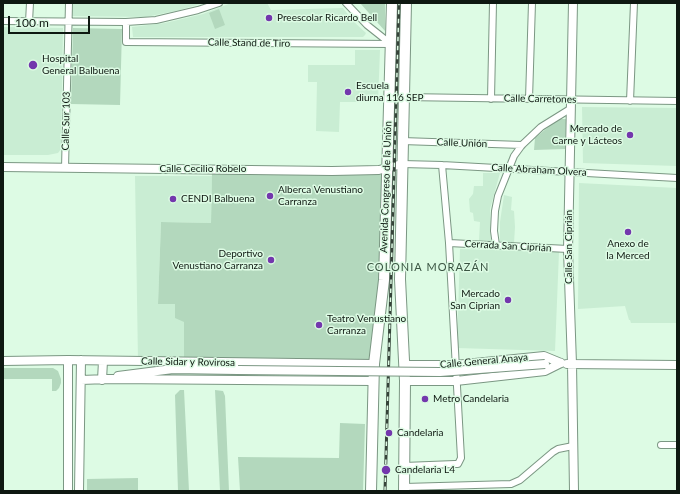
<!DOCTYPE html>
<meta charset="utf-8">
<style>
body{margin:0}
#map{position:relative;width:680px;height:494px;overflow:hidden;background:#ddfbe4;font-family:Lato,sans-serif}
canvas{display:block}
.frame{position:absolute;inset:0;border:4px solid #0e1811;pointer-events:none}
.scale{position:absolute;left:8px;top:16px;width:82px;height:18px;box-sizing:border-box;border:2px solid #0e1811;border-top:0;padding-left:5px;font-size:12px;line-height:14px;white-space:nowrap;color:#0e1811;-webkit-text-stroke:3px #ddfbe4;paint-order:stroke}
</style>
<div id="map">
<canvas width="680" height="494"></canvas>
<div class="frame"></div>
<div class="scale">100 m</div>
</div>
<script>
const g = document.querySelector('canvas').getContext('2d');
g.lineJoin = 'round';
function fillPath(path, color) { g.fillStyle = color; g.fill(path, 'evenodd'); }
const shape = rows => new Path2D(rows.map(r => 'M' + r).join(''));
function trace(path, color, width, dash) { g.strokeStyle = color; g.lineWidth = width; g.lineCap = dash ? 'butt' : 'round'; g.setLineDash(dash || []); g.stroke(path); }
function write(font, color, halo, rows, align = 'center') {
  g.font = font + ' Lato,sans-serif'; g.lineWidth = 3; g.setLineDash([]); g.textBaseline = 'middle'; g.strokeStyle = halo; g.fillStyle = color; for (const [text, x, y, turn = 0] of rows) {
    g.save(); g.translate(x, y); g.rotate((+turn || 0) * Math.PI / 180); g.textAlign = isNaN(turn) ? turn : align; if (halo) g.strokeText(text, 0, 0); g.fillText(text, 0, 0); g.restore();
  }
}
fillPath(shape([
 [72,3,203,3,180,10,146,17,72,16],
 [231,3,267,3,271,10,343,8,353,21,366,33,365,35,363,37,133,37,132,27,165,23,203,14],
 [3,27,63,28,61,149,58,153,48,155,3,155],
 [355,50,380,50,378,102,340,102,339,132,316,131,317,82,308,82,308,65,355,65],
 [582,107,677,108,677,166,583,163],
 [483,173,500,173,490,209,491,242,479,241,480,222,474,221,473,213,470,212,469,199,473,194,474,186,483,186],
 [135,176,212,176,211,223,161,222,158,304,175,304,184,322,184,361,138,361],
 [579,183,677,188,677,323,631,323,630,320,629,320,625,306,578,309],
 [504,195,512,197,511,210,514,211,515,227,514,243,500,243,500,222],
 [460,249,559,252,555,351,457,348]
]), '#c9edd3');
fillPath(shape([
 [360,3,385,3,385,31],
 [219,9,225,25,215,29,209,13],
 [73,28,122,29,120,105,71,104],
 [558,119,566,119,565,149,534,150,535,138],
 [212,173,383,175,383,252,370,360,184,361,184,322,175,318,175,304,158,304,161,222,211,223],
 [3,368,53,368,58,371,61,379,61,383,59,388,56,391,52,391,52,379,3,379],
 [180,390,184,390,189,491,178,491,175,395],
 [215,390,223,391,225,396,229,491,220,491],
 [340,423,365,424,363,491,240,491,238,457,339,458],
 [138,478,138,491,87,491,87,479]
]), '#b3d8bd');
const minor = shape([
 [346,3,367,25,391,44],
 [3,21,126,22,156,20,198,10,219,3],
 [29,22,30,3],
 [126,22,126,42,391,44],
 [403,97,677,101],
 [491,99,493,3],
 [529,99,532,3],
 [630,101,634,3],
 [402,141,522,145],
 [402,164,442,165,677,178],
 [65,168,69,3],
 [449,243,568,249],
 [496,245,494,231,495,211,498,196,514,156,522,145,541,127,570,109],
 [661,445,677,445],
 [404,466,455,464,458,464,461,458,449,243,442,165],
 [404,487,511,484,520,480,553,452,558,449,573,446]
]);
const tertiary = shape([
 [573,3,568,250,572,364,574,491],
 [3,167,332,171,379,170,402,164],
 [3,361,68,360,374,364],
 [567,364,677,365],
 [405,365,455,365,544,356,561,363],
 [118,376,173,369,238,370],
 [81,380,108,379,373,381],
 [102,380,103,361],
 [405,381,456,381,545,371,561,363],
 [68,491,68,360],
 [79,491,81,360]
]);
const primary = shape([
 [371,491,374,364,384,280,392,3],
 [404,491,405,381,400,279,406,3]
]);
trace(minor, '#7b9783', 8);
trace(tertiary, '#7b9783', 10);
trace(primary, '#7b9783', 12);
trace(minor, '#fff', 6);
trace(tertiary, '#fff', 8);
trace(primary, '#fff', 10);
const rail = shape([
 [385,491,399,3]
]);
trace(rail, '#354339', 3);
trace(rail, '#ddfbe4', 1.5, [4.5]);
const tertiaryBridge = shape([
 [238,370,440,372,545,364]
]);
trace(tertiaryBridge, '#7b9783', 10, []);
trace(tertiaryBridge, '#fff', 8);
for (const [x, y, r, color] of [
 [269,18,4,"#7337ad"],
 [33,65,5,"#7337ad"],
 [348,92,4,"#7337ad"],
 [630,135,4,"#7337ad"],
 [270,196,4,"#7337ad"],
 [173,199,4,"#7337ad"],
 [628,232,4,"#7337ad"],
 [271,260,4,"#7337ad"],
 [508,300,4,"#7337ad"],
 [319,325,4,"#7337ad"],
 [425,399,4,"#7337ad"],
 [389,433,4,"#7337ad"],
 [386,470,5,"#7337ad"]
]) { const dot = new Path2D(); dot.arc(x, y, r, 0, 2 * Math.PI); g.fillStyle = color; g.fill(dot); trace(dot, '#ddfbe4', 1.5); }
write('10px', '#0e1811', '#ddfbe4', [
 ["Preescolar Ricardo Bell",277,18],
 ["Hospital",42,59],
 ["General Balbuena",42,71],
 ["Escuela",356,86],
 ["diurna 116 SEP",356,98],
 ["Mercado de",622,129,"right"],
 ["Carne y Lácteos",622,141,"right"],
 ["Alberca Venustiano",278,190],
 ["Carranza",278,202],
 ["CENDI Balbuena",181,199],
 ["Anexo de",628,244,"center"],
 ["la Merced",628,256,"center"],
 ["Deportivo",263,254,"right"],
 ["Venustiano Carranza",263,266,"right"],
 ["Mercado",500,294,"right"],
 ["San Ciprian",500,306,"right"],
 ["Teatro Venustiano",327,319],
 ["Carranza",327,331],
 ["Metro Candelaria",433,399],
 ["Candelaria",397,433],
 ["Candelaria L4",395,470]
], 'left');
write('10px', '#0e1811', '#ddfbe4', [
 ["Calle Stand de Tiro",249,43,1],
 ["Calle Carretones",540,99,1],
 ["Calle Sur 103",66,121,-89],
 ["Calle Unión",462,143,2],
 ["Calle Cecilio Robelo",203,169],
 ["Calle Abraham Olvera",539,170,3],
 ["Avenida Congreso de la Unión",386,187,-88],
 ["Cerrada San Ciprián",508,246,3],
 ["Calle San Ciprián",569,247,-90],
 ["Calle General Anaya",484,361,-5],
 ["Calle Sidar y Rovirosa",188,362,1]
]);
g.letterSpacing = '1px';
write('11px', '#3a5442', '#ddfbe4', [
 ["COLONIA MORAZÁN",428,267]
]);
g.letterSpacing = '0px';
</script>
